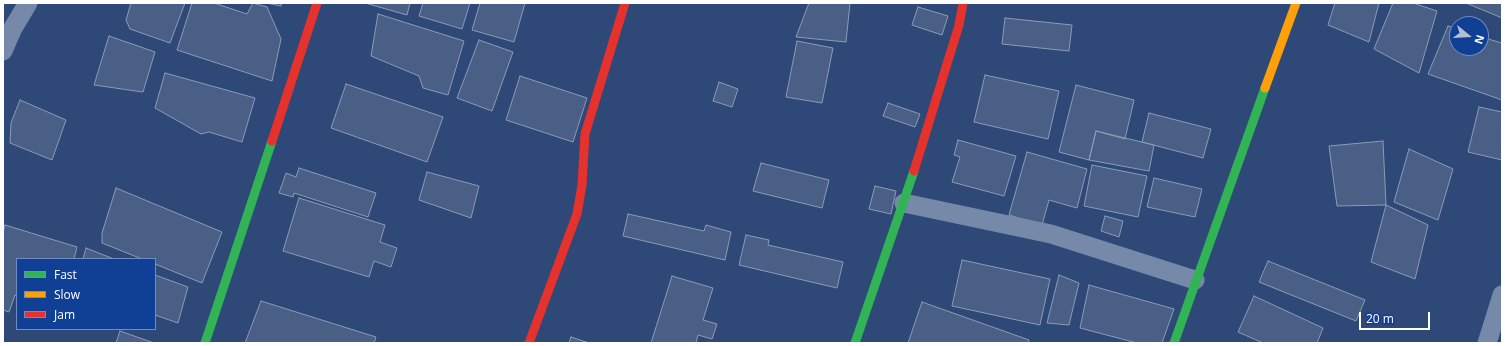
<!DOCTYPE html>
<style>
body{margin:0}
#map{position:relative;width:1505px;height:346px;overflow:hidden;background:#2e4877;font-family:"Open Sans",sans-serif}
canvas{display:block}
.frame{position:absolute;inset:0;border:4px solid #fff;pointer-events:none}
.legend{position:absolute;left:16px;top:258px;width:140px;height:72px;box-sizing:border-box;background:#0f4096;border:1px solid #6f8cc0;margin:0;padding:5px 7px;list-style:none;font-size:12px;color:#fff}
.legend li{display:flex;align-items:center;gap:8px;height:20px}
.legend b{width:20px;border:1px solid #6f8cc0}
.north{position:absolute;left:1449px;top:16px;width:40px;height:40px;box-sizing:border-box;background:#0f4096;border:1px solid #6f8cc0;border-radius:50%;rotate:108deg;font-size:11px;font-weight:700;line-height:16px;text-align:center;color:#fff}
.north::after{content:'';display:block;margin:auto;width:14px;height:18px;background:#b6bfcf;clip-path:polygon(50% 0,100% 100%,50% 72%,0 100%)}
.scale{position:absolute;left:1359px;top:312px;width:71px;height:18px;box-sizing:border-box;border:2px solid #fff;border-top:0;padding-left:5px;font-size:12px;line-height:14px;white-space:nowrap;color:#fff;-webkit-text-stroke:3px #0f4096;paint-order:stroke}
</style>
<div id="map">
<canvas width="1505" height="346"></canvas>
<div class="frame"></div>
<ul class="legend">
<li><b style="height:5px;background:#30b455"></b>Fast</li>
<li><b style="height:5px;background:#ff9f0a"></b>Slow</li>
<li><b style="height:5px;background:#e5322d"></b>Jam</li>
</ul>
<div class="north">N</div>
<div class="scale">20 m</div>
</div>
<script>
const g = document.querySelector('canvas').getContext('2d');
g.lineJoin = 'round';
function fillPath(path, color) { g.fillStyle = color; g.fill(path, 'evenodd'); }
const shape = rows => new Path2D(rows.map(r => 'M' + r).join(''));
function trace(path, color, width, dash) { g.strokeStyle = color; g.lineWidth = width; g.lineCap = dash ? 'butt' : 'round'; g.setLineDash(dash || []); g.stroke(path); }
const building = shape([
 [131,3,185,3,170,43,130,29,126,20,131,3],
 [192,3,214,3,247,14,253,3,267,7,281,39,272,81,177,50,192,3],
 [267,3,282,3,281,6,267,3],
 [365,3,410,3,407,15,365,3],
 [423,3,470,3,462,29,419,16,423,3],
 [480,3,525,3,514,42,472,30,480,3],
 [809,3,850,3,846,42,796,37,809,3],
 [1335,3,1379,3,1369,42,1328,25,1335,3],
 [1393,3,1413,3,1437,11,1419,73,1374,49,1393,3],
 [1466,3,1502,3,1502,18,1466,3],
 [918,7,948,16,942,35,912,25,918,7],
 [378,14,464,41,448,95,423,88,419,76,371,56,378,14],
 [1005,18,1072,25,1069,51,1002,44,1005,18],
 [1448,26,1457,29,1457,48,1481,48,1481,37,1502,43,1502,100,1428,74,1448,26],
 [109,36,155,52,143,92,94,85,109,36],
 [479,40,513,52,492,111,457,98,479,40],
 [797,41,833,48,822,103,786,97,797,41],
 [165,73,255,98,242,142,209,132,201,134,155,108,165,73],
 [985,75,1059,91,1048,139,974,122,985,75],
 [520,76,587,98,573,142,506,120,520,76],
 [719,82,738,89,732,107,713,101,719,82],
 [346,84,443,117,427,162,331,128,346,84],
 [1076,85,1134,100,1125,139,1096,131,1089,160,1059,152,1076,85],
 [20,100,66,120,52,160,10,143,11,123,20,100],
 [888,103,920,114,915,127,883,116,888,103],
 [1479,107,1502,112,1502,160,1468,152,1479,107],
 [1149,113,1211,129,1203,158,1142,142,1149,113],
 [1096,131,1154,145,1149,171,1089,160,1096,131],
 [958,140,1016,156,1004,196,952,182,960,157,954,155,958,140],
 [1383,141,1386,205,1337,206,1329,146,1383,141],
 [1409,149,1453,169,1438,220,1394,202,1409,149],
 [1027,152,1087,169,1077,208,1049,200,1042,225,1009,215,1027,152],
 [761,163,829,180,822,208,753,191,761,163],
 [1092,165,1147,176,1138,217,1084,206,1092,165],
 [299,168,376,193,368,217,294,193,293,197,279,193,286,173,296,177,299,168],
 [427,172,479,186,471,218,419,200,427,172],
 [1154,178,1202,189,1195,217,1147,207,1154,178],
 [875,186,896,191,891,214,869,209,875,186],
 [116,188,222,232,202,283,155,264,155,259,142,259,102,243,102,233,116,188],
 [299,198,385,225,380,242,397,248,391,267,374,261,369,277,283,251,299,198],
 [1386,205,1428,225,1415,279,1371,262,1386,205],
 [628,214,704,231,706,225,731,232,725,260,623,236,628,214],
 [1105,216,1123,221,1119,237,1101,231,1105,216],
 [5,225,77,247,74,259,17,259,17,296,15,295,9,312,3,310,3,232,5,225],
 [746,235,769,240,768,245,843,262,837,288,739,265,746,235],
 [86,248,114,259,83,259,86,248],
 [962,260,1050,279,1040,325,952,306,962,260],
 [1268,261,1365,300,1356,321,1259,282,1268,261],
 [155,275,188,287,178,323,155,315,155,275],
 [1059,275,1079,283,1069,325,1047,323,1059,275],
 [672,276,713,288,703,320,717,324,712,339,698,335,696,343,651,343,672,276],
 [1089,285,1174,309,1162,343,1137,343,1080,328,1089,285],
 [1254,296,1323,328,1317,343,1263,343,1238,332,1254,296],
 [261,301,376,337,374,343,245,343,261,301],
 [922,302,1029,340,1028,343,908,343,922,302],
 [120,331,154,343,116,343,120,331],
 [571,337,589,343,569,343,571,337]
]);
fillPath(building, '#4a5f85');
trace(building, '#8c9bb7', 1);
trace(shape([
 [3,51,13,28,28,3],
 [904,203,1051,234,1195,280],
 [1487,343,1502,295]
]), '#7689a9', 19);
trace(shape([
 [205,343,272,141],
 [855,343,914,171],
 [1174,343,1265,88]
]), '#30b455', 9);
trace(shape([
 [1265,88,1296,3]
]), '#ff9f0a', 9);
trace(shape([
 [272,141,317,3],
 [914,171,959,25,963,3],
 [529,343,577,214,582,185,585,134,625,3]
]), '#e5322d', 9);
</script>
